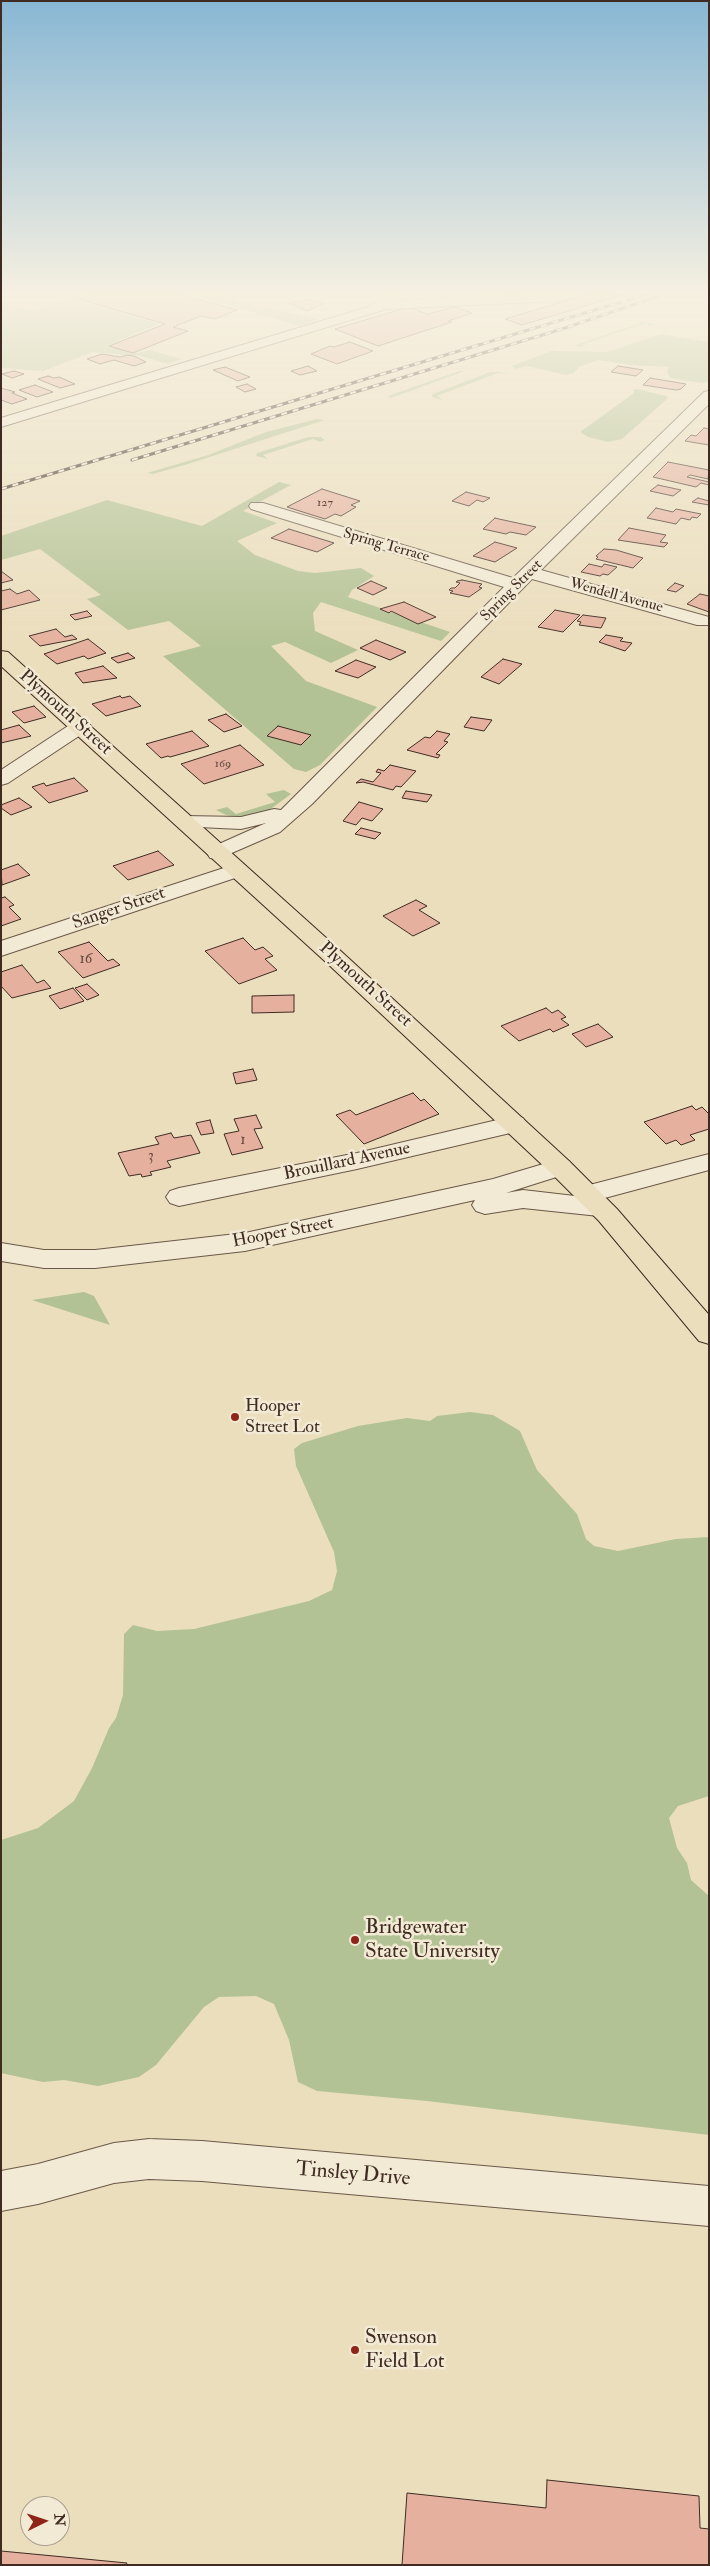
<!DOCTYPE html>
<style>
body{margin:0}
#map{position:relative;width:710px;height:2566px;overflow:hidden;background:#ebdebd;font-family:"IM FELL Double Pica",serif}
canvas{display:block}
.frame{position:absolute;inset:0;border:2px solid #3f2b22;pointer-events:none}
.north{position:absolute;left:20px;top:2496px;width:50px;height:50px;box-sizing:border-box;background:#f2ead4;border:1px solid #aa9e8d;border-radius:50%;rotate:86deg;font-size:14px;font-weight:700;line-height:20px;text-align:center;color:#3f2b22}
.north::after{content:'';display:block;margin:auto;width:18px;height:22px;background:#8f2418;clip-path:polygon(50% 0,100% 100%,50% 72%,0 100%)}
</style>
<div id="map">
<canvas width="710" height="2566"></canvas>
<div class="frame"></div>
<div class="north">N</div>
</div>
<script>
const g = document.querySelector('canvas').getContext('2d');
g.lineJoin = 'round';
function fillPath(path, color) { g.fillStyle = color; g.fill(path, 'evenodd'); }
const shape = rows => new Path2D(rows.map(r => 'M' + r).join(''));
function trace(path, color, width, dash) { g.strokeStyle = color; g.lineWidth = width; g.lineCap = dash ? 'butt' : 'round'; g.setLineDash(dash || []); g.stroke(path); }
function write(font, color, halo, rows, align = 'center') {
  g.font = font + ' "IM FELL Double Pica",serif'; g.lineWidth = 5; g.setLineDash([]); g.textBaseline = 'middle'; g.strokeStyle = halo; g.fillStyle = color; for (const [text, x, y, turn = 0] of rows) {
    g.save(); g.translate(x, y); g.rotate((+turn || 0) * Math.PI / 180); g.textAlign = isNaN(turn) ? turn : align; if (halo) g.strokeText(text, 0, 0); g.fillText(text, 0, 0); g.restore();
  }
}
fillPath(shape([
 [75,293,98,293,77,300,159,324,108,345,138,353,150,350,181,359,168,364,140,356,93,352,43,371,1,368,1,304,40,311],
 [186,293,238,293,232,300,319,319,299,326],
 [643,322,647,322,655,325,649,326,647,323,586,343,582,347,573,346],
 [661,334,709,342,709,381,702,383,670,378,667,371,669,367,631,365,598,360,579,367,574,373,566,375,527,366,516,369,512,366,551,351,607,352],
 [459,371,465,371,391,398,388,396],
 [490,372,499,372,508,374,498,373,437,396,443,400,432,397,433,394],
 [637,389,666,396,668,398,622,439,608,442,588,437,580,432,634,393,633,390],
 [317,419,325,420,188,464,153,474,147,473,208,455,266,432],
 [308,437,321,437,325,440,320,442,313,439,263,455,268,459,256,456,257,453],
 [279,482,291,485,243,511,277,523,237,541,255,555,298,571,315,573,361,568,374,576,352,590,348,597,450,632,441,641,321,602,313,613,315,631,358,650,331,663,285,642,271,646,306,681,377,707,320,765,306,772,294,769,163,656,201,646,169,621,128,630,87,599,101,595,40,549,1,560,1,536,107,500,202,526],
 [284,790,291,794,268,811,237,817,226,815,216,810,227,807,236,814,275,802,266,794],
 [84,1292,94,1296,110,1325,32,1300],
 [470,1412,493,1415,520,1431,537,1470,577,1514,586,1539,594,1546,618,1551,676,1539,709,1537,709,1796,678,1806,669,1818,677,1848,687,1863,691,1880,709,1896,709,2135,427,2101,317,2091,298,2082,289,2040,274,2004,256,1996,219,1997,204,2007,156,2065,139,2077,98,2086,64,2080,43,2082,1,2073,1,1840,38,1828,74,1801,92,1768,109,1728,116,1718,123,1695,124,1634,133,1625,157,1631,194,1629,309,1601,332,1590,337,1571,334,1552,296,1466,294,1449,302,1443,358,1426,407,1418,430,1421,437,1416]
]), '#b3c294');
const building = shape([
 [95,293,180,293,185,294,182,295,237,310,215,319,201,316,173,327,188,331,133,353,109,346,165,324,78,299,95,293],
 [584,293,629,293,522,325,505,319,588,294,584,293],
 [309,299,324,303,307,311,289,303,309,299],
 [455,307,472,313,448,321,452,322,378,346,335,329,402,309,411,308,427,314,455,307],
 [350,342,373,351,337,364,311,354,330,346,334,347,350,342],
 [102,354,120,357,127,355,134,356,146,362,134,366,114,360,100,364,87,359,102,354],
 [308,366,317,371,300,375,291,371,308,366],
 [618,366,643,370,636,376,611,372,618,366],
 [225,367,250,377,238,381,213,370,225,367],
 [14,371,24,374,12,378,2,374,14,371],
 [48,376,54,378,59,377,75,384,60,388,38,379,48,376],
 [650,378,686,384,681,389,676,390,643,385,650,378],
 [247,384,256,389,245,392,236,387,247,384],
 [35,385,53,392,37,397,19,390,35,385],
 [1,388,15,392,12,393,27,399,12,404,1,400,1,388],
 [704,428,709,429,709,445,685,441,691,435,696,436,704,428],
 [668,462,709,470,708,479,690,475,687,477,709,482,709,485,701,483,696,487,653,477,668,462],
 [658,485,681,490,673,496,650,491,658,485],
 [322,489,360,501,351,505,356,507,341,516,335,514,325,519,287,507,322,489],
 [466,492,490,498,483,502,477,500,469,506,452,501,466,492],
 [698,498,709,501,709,505,692,502,698,498],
 [656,508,673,512,676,509,701,514,697,518,692,517,690,520,681,518,676,524,647,518,656,508],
 [495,518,499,519,536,527,526,535,510,532,506,534,483,529,495,518],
 [629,528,666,535,660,542,668,543,664,547,618,540,629,528],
 [289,529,334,543,317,552,271,538,289,529],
 [495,542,517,548,495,562,473,556,495,542],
 [604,549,616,550,643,558,633,568,596,559,598,557,596,556,604,549],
 [589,564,602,567,604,564,617,567,608,575,603,574,600,576,581,572,589,564],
 [1,571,13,580,1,583,1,571],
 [462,580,482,584,479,587,482,588,469,597,450,593,453,591,449,590,451,588,455,588,460,583,456,582,457,581,462,580],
 [371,581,387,588,373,595,357,588,371,581],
 [675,583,684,586,676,592,667,590,675,583],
 [10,589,17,594,29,590,40,600,1,610,1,591,10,589],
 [700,594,709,596,709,612,687,604,700,594],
 [404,602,436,617,418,624,391,611,389,613,380,609,404,602],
 [555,610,580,615,563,632,538,627,555,610],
 [87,611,92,616,75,620,70,615,87,611],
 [583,615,606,618,601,628,579,625,581,622,577,621,583,615],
 [56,629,65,637,72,635,77,639,40,646,29,636,56,629],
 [606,635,623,638,620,641,632,643,625,651,599,642,606,635],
 [88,639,106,653,88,659,84,656,57,664,44,654,88,639],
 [376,640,406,652,390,660,360,648,376,640],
 [128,653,135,658,118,663,111,658,128,653],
 [503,659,522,664,499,684,481,677,503,659],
 [356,660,376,667,358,678,335,671,356,660],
 [103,666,117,678,83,683,75,673,103,666],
 [120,696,122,698,130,696,141,706,106,716,92,704,120,696],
 [34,706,46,717,24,723,12,712,34,706],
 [226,714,242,726,224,732,208,720,226,714],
 [471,717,492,720,484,731,464,727,471,717],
 [19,725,31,736,1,743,1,730,19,725],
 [278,726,311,735,301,745,267,736,278,726],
 [192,731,209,746,170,757,168,756,161,758,146,744,192,731],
 [437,731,450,734,444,741,448,742,436,754,440,755,438,758,407,750,425,737,430,738,437,731],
 [240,745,264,765,204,784,181,764,240,745],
 [390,765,416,771,401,787,396,786,393,790,363,782,356,783,361,779,373,782,381,773,376,772,378,769,384,771,390,765],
 [74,778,88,791,49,803,32,787,44,783,46,786,74,778],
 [406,791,432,795,427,802,402,798,406,791],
 [19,798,32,807,11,815,1,808,1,805,19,798],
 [359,802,383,809,372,821,362,818,356,825,343,821,359,802],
 [361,828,381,833,375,839,355,834,361,828],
 [158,851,174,865,128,880,113,866,158,851],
 [18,864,30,875,2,885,1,870,18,864],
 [5,897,14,905,9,907,21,919,1,926,1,898,5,897],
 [416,900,427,906,419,910,440,923,413,936,383,916,416,900],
 [243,938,255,950,263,947,273,956,265,959,277,970,239,984,205,951,243,938],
 [89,942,108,961,113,959,120,965,83,978,58,952,89,942],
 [22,965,37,983,44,980,51,988,12,998,1,986,1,972,22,965],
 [87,984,99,995,87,1000,75,988,87,984],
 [73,988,84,1001,60,1009,49,996,73,988],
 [294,995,294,1012,252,1013,252,996,294,995],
 [546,1008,552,1013,558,1010,566,1017,561,1019,569,1025,553,1032,550,1029,519,1041,501,1026,546,1008],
 [598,1024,613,1037,586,1047,572,1034,598,1024],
 [253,1069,257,1080,236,1084,233,1073,253,1069],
 [413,1093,421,1101,424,1099,439,1114,364,1144,336,1115,350,1110,356,1115,413,1093],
 [692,1106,696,1110,702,1107,709,1114,709,1129,690,1135,695,1140,681,1145,676,1140,666,1144,644,1122,692,1106],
 [256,1115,262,1128,254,1129,263,1148,232,1155,224,1134,239,1131,234,1119,256,1115],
 [210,1120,214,1133,201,1135,196,1123,210,1120],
 [171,1133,174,1138,191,1135,200,1153,167,1161,171,1167,150,1172,152,1175,142,1177,141,1174,129,1176,118,1153,159,1144,155,1137,171,1133],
 [547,2480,699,2496,700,2528,709,2529,709,2565,402,2565,407,2493,546,2508,547,2480],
 [1,2551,127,2563,126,2565,1,2565,1,2551]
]);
fillPath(building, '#e5b19e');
trace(building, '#3f2b22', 1);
const minor = shape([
 [389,293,402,293,397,300,579,293,577,296,558,301,386,309,1,427,1,418,371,306,389,293],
 [709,391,709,404,541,570,709,617,709,625,697,625,532,579,312,804,280,832,218,859,210,858,207,853,210,848,266,823,241,829,177,826,174,822,177,818,184,816,241,817,274,809,281,810,504,587,251,509,249,506,251,503,263,503,513,578,704,392,709,391],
 [81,720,88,722,91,726,88,730,8,783,1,785,1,770,74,722,81,720],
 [236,864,244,865,247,870,244,875,1,956,1,941,236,864],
 [514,1116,523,1118,527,1124,523,1130,357,1169,179,1206,170,1203,166,1197,170,1191,179,1188,357,1153,514,1116],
 [709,1154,709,1170,601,1199,608,1201,612,1207,608,1213,599,1216,523,1208,485,1214,476,1211,472,1205,475,1200,245,1251,95,1268,44,1268,1,1261,1,1243,44,1250,95,1250,245,1233,493,1179,560,1159,569,1161,573,1167,569,1173,506,1193,523,1190,575,1196,578,1188,709,1154],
 [149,2139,202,2141,709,2186,709,2226,202,2181,149,2179,114,2183,38,2204,1,2211,1,2171,38,2164,114,2143,149,2139]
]);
const major = shape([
 [1,651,8,652,344,954,569,1161,617,1209,709,1315,709,1344,699,1341,599,1221,551,1173,328,964,1,666,1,651]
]);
trace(minor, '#6a5849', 2);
trace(major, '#3f2b22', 2);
fillPath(minor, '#f2ead4');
fillPath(major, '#ebdebd');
const rail = shape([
 [132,460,562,329,668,293],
 [1,489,651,293]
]);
trace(rail, '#3f2b22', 3);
trace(rail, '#f2ead4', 2, [6]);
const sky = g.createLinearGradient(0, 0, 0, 652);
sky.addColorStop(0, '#88b7d4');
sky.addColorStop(0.45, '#f6f0e1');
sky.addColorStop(1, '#f6f0e100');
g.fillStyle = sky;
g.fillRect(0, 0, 710, 652);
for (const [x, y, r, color] of [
 [235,1417,5,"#8f2418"],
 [355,1940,5,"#8f2418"],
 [355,2350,5,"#8f2418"]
]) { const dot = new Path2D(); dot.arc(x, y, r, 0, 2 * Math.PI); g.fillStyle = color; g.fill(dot); trace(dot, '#f2ead4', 2); }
write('12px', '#684c41', null, [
 ["127",325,503],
 ["169",223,764]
]);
write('15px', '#3f2b22', '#f2ead4', [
 ["Spring Terrace",386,546,16],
 ["Spring Street",512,591,-45],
 ["Wendell Avenue",616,596,15]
]);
write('15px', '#684c41', null, [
 ["16",86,960],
 ["1",243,1141],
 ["3",151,1157]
]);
write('18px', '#3f2b22', '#f2ead4', [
 ["Plymouth Street",65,713,42],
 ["Sanger Street",119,909,-19],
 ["Plymouth Street",365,985,42],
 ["Brouillard Avenue",347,1162,-12],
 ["Hooper Street",283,1233,-11]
]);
write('18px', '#3f2b22', '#f2ead4', [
 ["Hooper",245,1407],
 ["Street Lot",245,1428]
], 'left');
write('21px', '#3f2b22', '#f2ead4', [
 ["Bridgewater",365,1928],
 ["State University",365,1952],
 ["Swenson",365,2338],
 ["Field Lot",365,2362]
], 'left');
write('21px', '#3f2b22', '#f2ead4', [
 ["Tinsley Drive",353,2175,5]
]);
</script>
